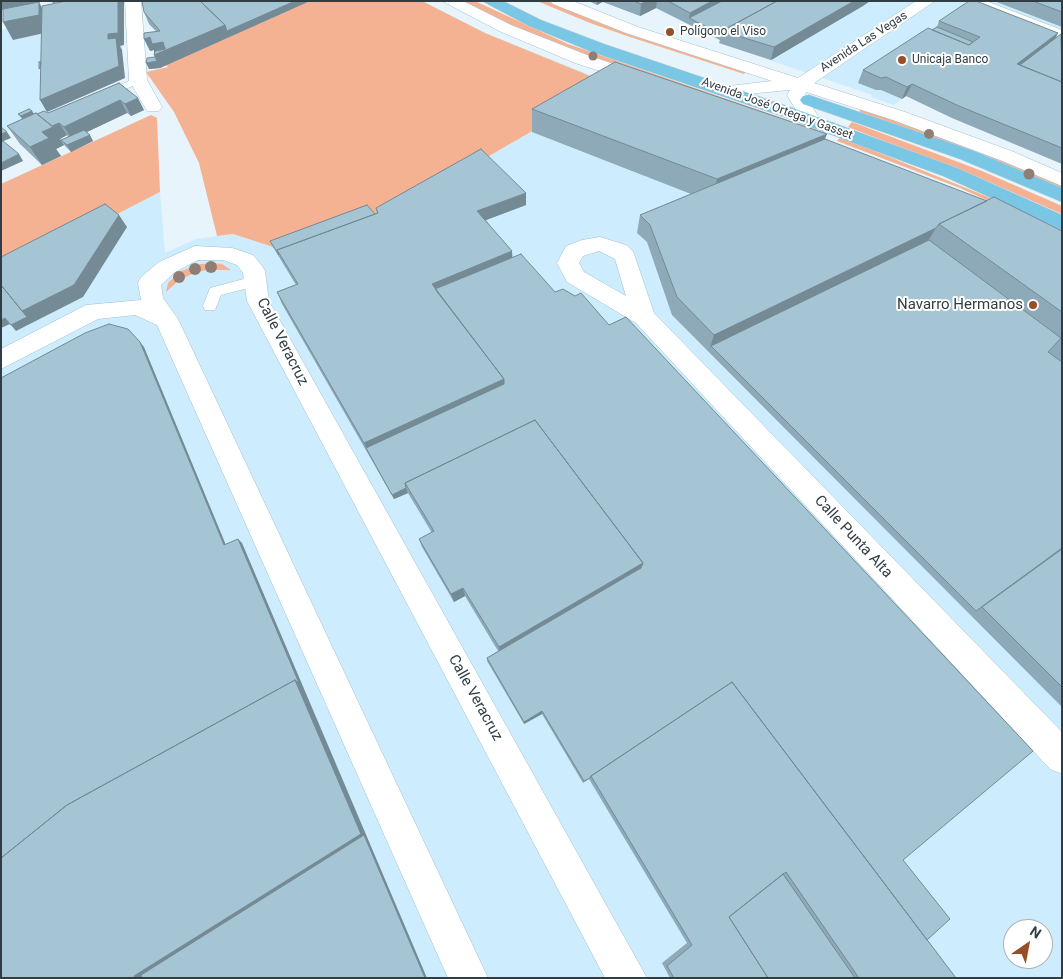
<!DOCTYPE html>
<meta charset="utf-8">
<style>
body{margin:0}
#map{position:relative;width:1063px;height:979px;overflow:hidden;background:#e7f4fb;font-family:Roboto,sans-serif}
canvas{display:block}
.frame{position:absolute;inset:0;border:2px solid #303d43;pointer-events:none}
.north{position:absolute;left:1003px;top:919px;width:50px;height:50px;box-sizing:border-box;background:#fff;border:1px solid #acb1b4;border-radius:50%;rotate:33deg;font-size:14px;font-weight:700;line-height:20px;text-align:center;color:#303d43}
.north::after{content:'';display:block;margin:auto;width:18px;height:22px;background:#964f29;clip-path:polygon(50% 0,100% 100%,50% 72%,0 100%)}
</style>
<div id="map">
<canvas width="1063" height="979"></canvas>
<div class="frame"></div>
<div class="north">N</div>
</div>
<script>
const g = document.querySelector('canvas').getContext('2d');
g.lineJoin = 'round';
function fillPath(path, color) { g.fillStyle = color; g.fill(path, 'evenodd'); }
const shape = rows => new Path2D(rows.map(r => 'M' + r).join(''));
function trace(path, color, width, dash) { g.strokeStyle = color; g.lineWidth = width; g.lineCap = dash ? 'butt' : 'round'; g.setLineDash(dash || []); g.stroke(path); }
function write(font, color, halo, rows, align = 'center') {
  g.font = font + ' Roboto,sans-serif'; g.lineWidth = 4; g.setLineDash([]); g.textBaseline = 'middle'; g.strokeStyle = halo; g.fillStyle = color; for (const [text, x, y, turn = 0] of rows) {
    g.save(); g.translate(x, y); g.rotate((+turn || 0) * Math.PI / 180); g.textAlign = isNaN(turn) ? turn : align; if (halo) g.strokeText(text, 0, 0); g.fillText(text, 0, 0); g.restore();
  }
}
fillPath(shape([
 [146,1,422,1,485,33,1062,263,1062,978,1,978,1,274,160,192,165,253,196,239,233,234,272,247,200,90,166,65,180,59,149,24],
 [1013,929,1043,929,1043,959,1013,959],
 [588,1,1062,1,1062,163,952,118,906,96,894,105,871,97,872,95,719,43,722,42,656,8,640,16,603,2,597,5],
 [48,20,122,45,125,78,4,132,11,138,1,142,1,30]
]), '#cdedfe');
fillPath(shape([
 [310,1,422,1,485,33,612,85,378,220,273,247,233,234,217,236,199,163,174,112,146,72,168,67,166,65],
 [460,1,475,1,568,44,817,130,814,133,566,48,513,27],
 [537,1,547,1,629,33,747,70,744,74,627,36,590,23],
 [862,108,981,152,1062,185,1062,191,924,135,859,112],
 [151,115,157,118,160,192,1,274,1,184],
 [852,122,982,171,1062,206,1062,214,980,178,848,127],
 [840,137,1008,205,1062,230,1062,235,960,188,837,141],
 [212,263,222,264,231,270,206,270,192,274,178,281,166,292,168,283,181,271,201,264]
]), '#f5b292');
const service = shape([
 [138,77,144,80,142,82,107,97,103,98,97,95,138,77],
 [255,276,262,281,260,285,221,295,215,310,205,310,203,306,210,288,255,276]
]);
const minor = shape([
 [125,1,141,1,147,80,162,107,159,111,147,111,129,80,125,1],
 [442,1,463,1,511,25,587,55,646,75,649,79,646,83,640,84,575,63,499,31,442,1],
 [550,1,573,1,638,27,798,78,916,1,935,1,814,83,905,112,1014,152,1062,173,1062,186,1000,160,893,120,806,92,805,95,821,121,819,125,805,125,787,95,790,90,726,96,720,95,717,91,720,87,772,81,626,33,553,4,550,1],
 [963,1,986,1,1062,30,1062,41,966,4,963,1],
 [600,237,626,245,633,251,654,313,1062,732,1062,774,1050,769,636,323,567,282,557,263,566,246,582,240,600,237],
 [599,251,615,259,626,296,584,272,579,263,583,256,599,251],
 [195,246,232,248,253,255,262,266,265,271,269,301,647,978,605,978,247,301,243,273,237,265,223,260,198,260,175,272,161,285,163,298,178,319,488,978,448,978,157,325,135,315,98,319,1,369,1,349,86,305,141,300,138,283,141,277,159,262,195,246]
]);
const primary = shape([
 [482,1,503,1,541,20,604,44,790,107,957,168,1062,215,1062,230,943,176,778,115,592,52,529,26,482,1],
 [809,95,974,151,1062,188,1062,202,960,159,803,104,800,100,803,96,809,95]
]);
trace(service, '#a1c1d1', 1);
trace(minor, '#a1c1d1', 1);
trace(primary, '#cdd0d2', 1);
fillPath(service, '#fff');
fillPath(minor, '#fff');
fillPath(primary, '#79c7e4');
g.fillStyle = '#907e74';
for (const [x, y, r] of [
 [593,56,4.5],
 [929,134,5],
 [1029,174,5.5],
 [211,267,6],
 [195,269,6],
 [179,277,6]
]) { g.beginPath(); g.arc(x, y, r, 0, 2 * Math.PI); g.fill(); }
fillPath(shape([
 [310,1,160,68,149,69,155,57,154,50,150,51,156,31,149,24,144,12],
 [589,1,870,1,771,60,719,43,720,40,656,8,640,16,603,2,597,5],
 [994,1,1062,1,1062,27],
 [939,21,1058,33,1055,40,1062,35,1062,164,952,118,906,96,902,99,881,90,876,90,858,83,863,70,932,30,937,27],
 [119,83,144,110,131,116,127,113,87,132,93,141,71,152,65,146,61,140,68,137,67,135,60,139,64,145,56,149,61,156,42,165,20,144,7,126,22,119,18,114,32,111,34,114,48,113],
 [532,109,825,139,1062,231,1062,707,672,315,647,242,637,233,640,215,691,194,532,132],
 [526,205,486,220,512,257,903,860,927,940,956,978,670,978,662,963,687,943,589,779,583,783,542,714,524,724,487,661,487,658,498,651,465,596,454,602,422,547,419,539,432,533,408,493,394,499,282,304,277,292,296,285,273,247,270,241,377,213,376,208]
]), '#8ea9b7');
fillPath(shape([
 [1,1,35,1,36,7,1,10],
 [52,1,64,1,53,3],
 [118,1,124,1,124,45,120,46,122,50,125,78,47,112,40,100,108,39,108,34],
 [295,1,310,1,160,68,149,69,146,63,157,61,154,55,154,50,150,51,144,39,150,37,163,42,225,25],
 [597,1,603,1,597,5],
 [646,1,657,1,656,8,640,16,641,4],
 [712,1,732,1,689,18,690,13],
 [854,1,864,1,863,6,771,60,774,47],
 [864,1,870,1,863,6],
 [39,2,48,20,49,32,13,40,3,22],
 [1058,33,1051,46,1017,71,1017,64],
 [912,84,906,96,902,99,907,87],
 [138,98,144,110,131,116,125,104],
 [120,100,127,113,72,139,64,127],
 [32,111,36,117,25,122,21,116],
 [59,123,67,135,60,139,64,145,56,149,61,156,42,165,30,147,42,132],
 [7,132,11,138,1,142,1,134],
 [827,134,818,157,711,202,717,179],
 [90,135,93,141,71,152,67,145],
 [19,154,23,161,1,171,1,163],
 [526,193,526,205,478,223,477,211],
 [119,215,127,227,83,297,16,331,11,325,1,285],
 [936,228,925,246,711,346,709,351,714,335],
 [512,251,513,263,436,295,432,284],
 [5,318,10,324,1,328,1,320],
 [140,342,144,347,228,550,224,545],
 [504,379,504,390,366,448,364,443],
 [406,488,408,493,394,499,392,495],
 [238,539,242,543,427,978,135,978,1,873],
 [643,563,640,572,499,654,499,647],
 [463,588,465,596,454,602,451,594],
 [542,711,542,714,524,724,524,722]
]), '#748a95');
const building = shape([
 [66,1,118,1,118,33,108,34,108,39,116,38,119,66,40,100,42,6,66,1],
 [142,1,200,1,225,25,154,55,155,51,165,49,163,42,152,44,150,37,144,39,144,33,160,31,144,12,142,1],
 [200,1,295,1,227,31,225,25,200,1],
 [634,1,646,1,641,4,634,1],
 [668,1,712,1,690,13,668,1],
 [722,1,777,1,722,31,721,34,689,18,722,1],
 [777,1,854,1,774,47,722,31,777,1],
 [969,1,976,1,1058,33,1017,64,1062,82,1062,148,959,106,912,84,907,87,886,77,881,78,863,70,928,28,969,45,980,37,939,21,969,1],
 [1033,1,1062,1,1062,12,1033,1],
 [39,2,39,15,3,22,3,9,39,2],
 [937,27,973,42,969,45,932,30,937,27],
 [1061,34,1062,82,1020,65,1061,34],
 [165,48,165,49,155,51,154,50,165,48],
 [155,57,157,61,146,63,147,58,155,57],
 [39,62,41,62,40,68,39,69,39,62],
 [615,62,827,134,717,179,532,109,615,62],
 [119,83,138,98,125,104,120,100,64,127,59,123,52,126,37,114,44,111,48,113,119,83],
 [29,109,32,111,21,116,18,114,29,109],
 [36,113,53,127,42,132,49,138,30,147,7,126,36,113],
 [1,127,7,132,1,134,1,127],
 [84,130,90,135,67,145,61,140,84,130],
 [825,139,987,201,939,224,936,228,714,335,677,297,650,225,640,215,825,139],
 [3,141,19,154,1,163,1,142,3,141],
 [481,149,526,193,477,211,512,251,432,284,504,379,364,443,277,292,298,284,277,250,378,213,376,208,481,149],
 [994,197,1062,231,1062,312,939,224,994,197],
 [105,204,119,215,74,285,22,311,1,285,1,257,105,204],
 [367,205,375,214,277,250,279,255,270,241,367,205],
 [929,240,1061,338,1048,352,1062,362,1062,548,976,611,711,346,929,240],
 [521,254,555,292,563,289,575,296,581,293,609,325,626,317,1033,751,903,860,950,919,927,940,732,682,591,776,590,778,584,781,542,711,524,722,487,658,641,568,643,563,535,420,405,483,406,488,392,495,366,448,504,384,504,379,435,289,521,254],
 [1,285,27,317,11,325,5,318,1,320,1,285],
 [109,324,128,329,140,342,224,545,238,539,299,683,295,680,67,805,1,858,1,378,85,333,109,324],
 [535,420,643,563,499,647,463,588,451,594,419,539,434,531,405,483,535,420],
 [1062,549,1062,687,982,607,1062,549],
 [295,680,361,834,134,976,135,978,1,978,1,858,67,805,295,680],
 [732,682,956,978,859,978,786,872,729,917,768,978,674,978,667,966,692,945,591,776,732,682],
 [364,835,425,978,142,978,141,975,364,835],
 [783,874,855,978,768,978,729,917,783,874]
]);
fillPath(building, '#a5c5d5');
trace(building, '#748a95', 1);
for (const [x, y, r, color] of [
 [670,32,5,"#964f29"],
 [902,60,5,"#964f29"],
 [1033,305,5,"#964f29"]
]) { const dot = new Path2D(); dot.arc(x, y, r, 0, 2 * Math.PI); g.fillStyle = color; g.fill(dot); trace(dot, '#fff', 2); }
write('12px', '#303d43', '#fff', [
 ["Polígono el Viso",680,32],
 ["Unicaja Banco",912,60]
], 'left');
write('12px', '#303d43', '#fff', [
 ["Avenida Las Vegas",864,42,-33],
 ["Avenida José Ortega y Gasset",777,109,20]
]);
write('15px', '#303d43', '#fff', [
 ["Navarro Hermanos",1023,305]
], 'right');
write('15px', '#303d43', '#fff', [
 ["Calle Veracruz",282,342,63],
 ["Calle Punta Alta",853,537,47],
 ["Calle Veracruz",475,698,61]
]);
</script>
